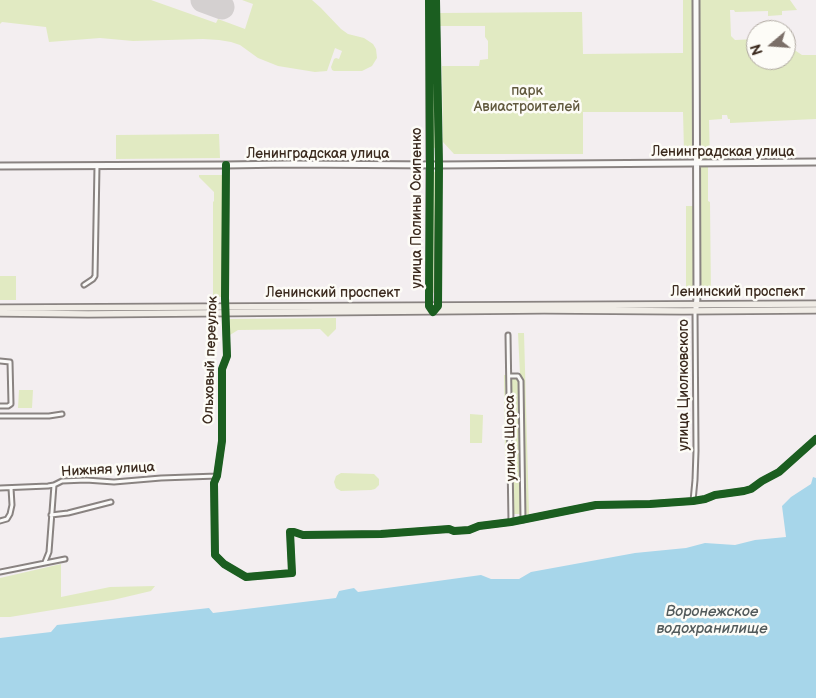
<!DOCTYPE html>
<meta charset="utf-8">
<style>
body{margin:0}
#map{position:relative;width:816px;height:698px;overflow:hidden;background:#f3eef0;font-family:"Balsamiq Sans",sans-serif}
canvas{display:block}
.north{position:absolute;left:746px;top:20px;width:50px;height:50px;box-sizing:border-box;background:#fdfcf7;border:1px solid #afa8a0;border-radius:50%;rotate:252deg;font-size:14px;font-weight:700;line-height:20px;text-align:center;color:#3b2a1e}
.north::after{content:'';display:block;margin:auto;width:18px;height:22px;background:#7b6f68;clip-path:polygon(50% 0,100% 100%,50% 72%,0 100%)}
</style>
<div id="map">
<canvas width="816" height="698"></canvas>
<div class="north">N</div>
</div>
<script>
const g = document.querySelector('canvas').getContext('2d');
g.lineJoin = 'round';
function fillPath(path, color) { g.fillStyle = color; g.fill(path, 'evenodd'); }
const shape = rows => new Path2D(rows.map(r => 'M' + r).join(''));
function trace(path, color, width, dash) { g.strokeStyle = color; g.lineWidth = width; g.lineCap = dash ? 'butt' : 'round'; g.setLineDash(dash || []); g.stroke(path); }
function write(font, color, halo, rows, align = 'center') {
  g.font = font + ' "Balsamiq Sans",sans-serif'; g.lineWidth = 5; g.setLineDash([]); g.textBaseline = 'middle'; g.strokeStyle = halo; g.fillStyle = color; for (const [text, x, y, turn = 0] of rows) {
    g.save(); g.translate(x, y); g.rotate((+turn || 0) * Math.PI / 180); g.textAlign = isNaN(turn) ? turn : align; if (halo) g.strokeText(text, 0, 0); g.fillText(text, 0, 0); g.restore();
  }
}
fillPath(shape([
 [0,0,151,0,216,23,218,19,245,29,253,4,242,0,312,0,321,8,341,29,348,34,364,38,373,44,376,49,377,58,372,66,362,71,334,71,332,70,331,67,334,59,336,58,339,59,342,51,335,48,327,71,315,72,278,66,258,58,240,45,231,42,219,40,203,39,133,41,100,38,49,42,46,27,2,22,0,24],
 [430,0,434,0,435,148,431,148],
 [683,0,692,0,693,151,684,151,683,112,583,112,583,154,454,154,443,142,442,66,479,66,480,60,488,59,488,41,485,37,485,26,439,26,439,13,582,12,583,54,683,53],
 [698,0,790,0,797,10,782,11,782,15,768,16,768,11,735,12,734,10,730,10,731,36,735,40,756,39,756,60,786,60,786,36,792,43,793,49,802,55,816,55,816,119,730,123,730,119,728,119,727,115,722,115,722,119,709,120,710,161,701,161,699,158],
 [219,134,220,158,116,159,116,135],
 [699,166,708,166,708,201,710,202,711,296,703,296,702,295,700,295],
 [432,171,435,172,436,292,434,293,431,292,431,172],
 [199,175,224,175,224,297,213,297,213,202,214,201,214,192,199,177],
 [686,206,694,206,695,297,686,297],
 [0,276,16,276,16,300,0,300],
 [336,318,336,329,328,337,320,329,238,330,230,335,230,319],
 [518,333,524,333,529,514,509,514,509,458,505,458,504,375,520,374],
 [19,390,33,390,32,408,18,408],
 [470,414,483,415,482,443,470,443],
 [341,473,374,474,379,479,379,485,375,489,371,490,341,491,336,488,334,482,336,476],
 [61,564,61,597,110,587,155,586,151,591,113,600,10,617,0,617,0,578]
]), '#e1eac2');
fillPath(shape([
 [813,477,816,478,816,698,0,698,0,638,51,632,57,625,209,608,213,613,336,598,339,591,354,588,358,592,481,575,491,579,519,579,531,572,635,553,686,548,705,543,735,545,755,540,786,537,782,506,791,497,811,484]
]), '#a7d6ea');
trace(shape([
 [203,0,222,7]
]), '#d4d0d0', 25);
const street = shape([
 [429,0,429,306],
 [436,0,439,165,437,307],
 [226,165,225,298,227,356,222,369,222,441,217,476,214,483,215,555,224,564,246,577,292,573,290,532,294,532,303,535,381,534,449,529,454,531,469,530,479,526,511,522,596,505,650,504,693,501,705,499,715,495,744,491,751,489,762,481,779,472,816,439],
 [84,285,93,279,95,276,97,166],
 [508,335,511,522],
 [0,361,10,362,11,404,8,406,0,406],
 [509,376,518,376,521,381,523,520],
 [0,416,49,416,62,414],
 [0,488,48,486,54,485,62,481,86,480,114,482,161,478,217,476],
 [693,501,695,480,696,451,695,311],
 [51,515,68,513,111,502],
 [0,521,7,519,10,514,12,505,11,488],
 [45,562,49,552,54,485],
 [0,572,65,559]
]);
const secondary = shape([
 [0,166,226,165,288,164,439,165,816,162],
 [696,308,697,298,696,0]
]);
const primary = shape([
 [0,308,816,304],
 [0,313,88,314,544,310,683,311,816,310]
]);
trace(street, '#898381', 7);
trace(secondary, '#898381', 9);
trace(primary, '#898381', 9);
trace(street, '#faf9f8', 3);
trace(secondary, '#faf9f8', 5);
trace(primary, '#f0ece6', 5.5);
trace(shape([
 [429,0,430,165,429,296,429,306,433,312,438,306,439,165,436,0],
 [226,165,225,298,227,356,222,369,222,441,217,476,214,483,215,555,224,564,246,577,292,573,290,532,294,532,303,535,381,534,449,529,454,531,469,530,479,526,511,522,596,505,650,504,693,501,705,499,715,495,744,491,751,489,762,481,779,472,816,439]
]), '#1b5e20', 8);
write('14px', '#61593e', '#fdfcf7', [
 ["парк",527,91],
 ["Авиастроителей",527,107]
]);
write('14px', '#3b2a1e', '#fdfcf7', [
 ["Ленинградская улица",723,152],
 ["Ленинградская улица",318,154],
 ["улица Полины Осипенко",417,208,-90],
 ["Ленинский проспект",738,292],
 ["Ленинский проспект",333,293],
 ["Ольховый переулок",211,360,-88],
 ["улица Циолковского",684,385,-90],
 ["улица Щорса",511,438,-91],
 ["Нижняя улица",108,470,-3]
]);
write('italic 15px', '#525a5b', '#fdfcf7', [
 ["Воронежское",712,612],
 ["водохранилище",712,629]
]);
</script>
